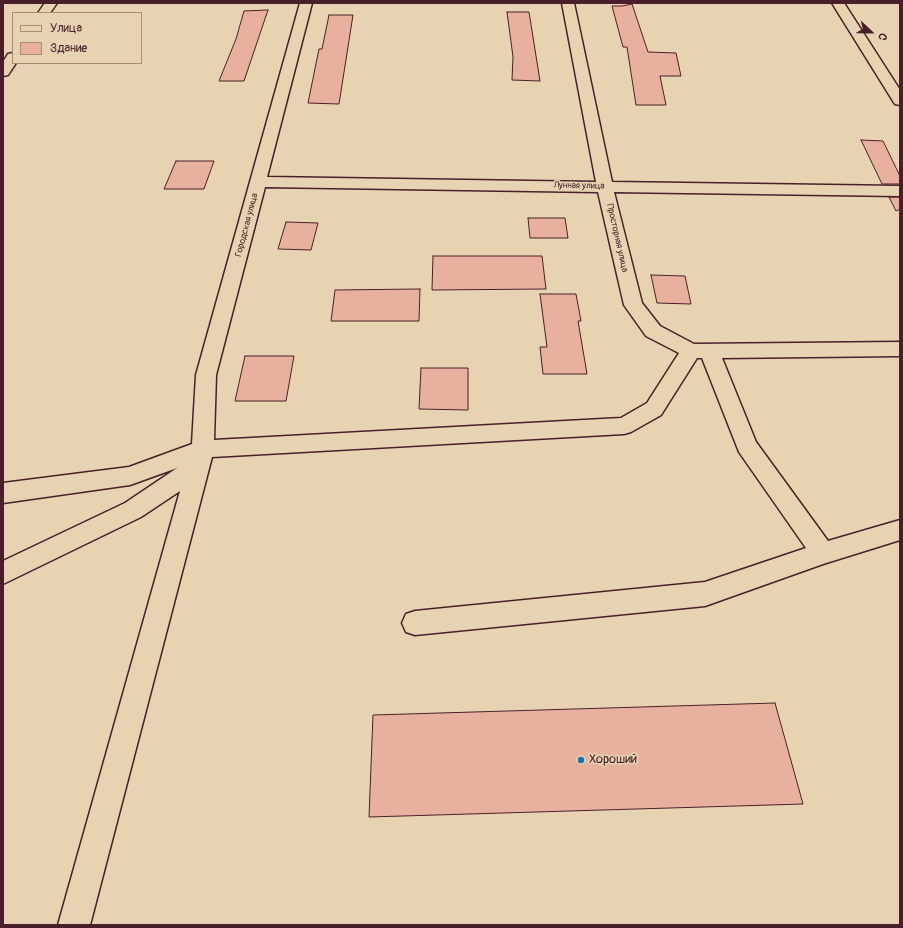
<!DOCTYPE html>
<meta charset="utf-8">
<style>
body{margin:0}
#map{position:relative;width:903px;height:928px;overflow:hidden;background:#e7d3b1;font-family:Pangolin,sans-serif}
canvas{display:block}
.frame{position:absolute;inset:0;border:4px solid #4a1f2b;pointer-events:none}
.legend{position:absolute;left:12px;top:12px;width:130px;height:52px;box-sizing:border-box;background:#e7d3b1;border:1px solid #a88b7b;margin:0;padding:5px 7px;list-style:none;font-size:12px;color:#4a1f2b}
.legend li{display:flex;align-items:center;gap:8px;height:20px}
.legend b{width:20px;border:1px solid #a88b7b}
.north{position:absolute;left:851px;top:12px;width:40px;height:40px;-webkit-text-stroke:3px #e7d3b1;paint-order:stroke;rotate:112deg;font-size:11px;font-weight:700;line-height:16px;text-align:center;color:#4a1f2b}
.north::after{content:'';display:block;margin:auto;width:14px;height:18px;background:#4a1f2b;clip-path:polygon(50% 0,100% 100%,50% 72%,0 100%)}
</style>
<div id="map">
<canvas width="903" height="928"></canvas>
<div class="frame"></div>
<ul class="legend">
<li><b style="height:5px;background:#e7d3b1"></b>Улица</li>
<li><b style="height:11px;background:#e8b19f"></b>Здание</li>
</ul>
<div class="north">С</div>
</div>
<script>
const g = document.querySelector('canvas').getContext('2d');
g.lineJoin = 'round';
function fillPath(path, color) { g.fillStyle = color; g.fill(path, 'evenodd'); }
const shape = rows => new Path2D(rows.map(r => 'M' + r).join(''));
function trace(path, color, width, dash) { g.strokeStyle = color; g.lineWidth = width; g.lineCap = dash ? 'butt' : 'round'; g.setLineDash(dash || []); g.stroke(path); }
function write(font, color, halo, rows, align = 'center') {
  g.font = font + ' Pangolin,sans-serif'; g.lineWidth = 3; g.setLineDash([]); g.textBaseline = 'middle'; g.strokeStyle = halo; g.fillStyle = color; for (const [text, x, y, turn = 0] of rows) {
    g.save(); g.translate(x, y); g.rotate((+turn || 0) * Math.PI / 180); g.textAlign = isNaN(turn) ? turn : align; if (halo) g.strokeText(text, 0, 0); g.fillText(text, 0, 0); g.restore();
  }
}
const building = shape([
 [632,4,648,52,676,53,681,76,660,76,666,105,636,105,627,47,623,47,612,6,622,6,632,4],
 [268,10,244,81,219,81,236,39,244,11,268,10],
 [507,12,529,12,540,81,512,80,513,57,507,12],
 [329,15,353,15,339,104,308,103,319,49,322,49,329,15],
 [861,140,883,141,900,176,900,184,882,184,861,140],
 [176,161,214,161,204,189,164,189,176,161],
 [889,197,900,197,900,209,896,211,889,197],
 [528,218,565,218,568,238,530,238,528,218],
 [286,222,318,223,311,250,278,249,286,222],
 [433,256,542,256,546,289,432,290,433,256],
 [651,275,685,276,691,304,657,303,651,275],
 [420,289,419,321,331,321,335,290,420,289],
 [540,294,576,294,581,321,578,321,587,374,543,374,540,347,547,347,540,294],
 [245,356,294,356,286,401,235,401,245,356],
 [421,368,468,368,468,410,419,409,421,368],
 [775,703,803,804,369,817,373,715,775,703]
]);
fillPath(building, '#e8b19f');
trace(building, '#4a1f2b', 1);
const minor = shape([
 [45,3,57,3,50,13,38,13,45,3],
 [300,3,312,3,267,177,596,182,562,3,574,3,612,182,900,186,900,196,614,192,642,303,660,326,694,344,900,342,900,356,722,358,756,442,828,541,900,520,900,540,823,564,705,606,415,635,406,632,402,623,406,614,415,611,705,582,806,548,739,452,702,358,697,358,661,415,631,432,624,434,212,457,90,925,58,925,180,491,141,517,3,584,3,561,125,503,177,468,130,485,3,503,3,483,129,467,192,444,196,375,300,3],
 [265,187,598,192,624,305,646,336,679,353,647,403,621,418,214,440,216,375,265,187],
 [832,3,844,3,900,90,900,105,895,104,893,101,832,3],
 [13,53,13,63,16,63,8,75,3,76,3,62,8,54,13,53]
]);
trace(minor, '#4a1f2b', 3);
fillPath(minor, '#e7d3b1');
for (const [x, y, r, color] of [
 [581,760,4,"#1f6fb2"]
]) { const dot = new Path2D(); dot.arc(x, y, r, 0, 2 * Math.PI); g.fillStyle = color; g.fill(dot); trace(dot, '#e7d3b1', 1.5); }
write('9px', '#4a1f2b', '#e7d3b1', [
 ["Лунная улица",579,186,1],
 ["Городская улица",247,225,-75],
 ["Просторная улица",617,238,77]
]);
write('13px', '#4a1f2b', '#e7d3b1', [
 ["Хороший",589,760]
], 'left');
</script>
